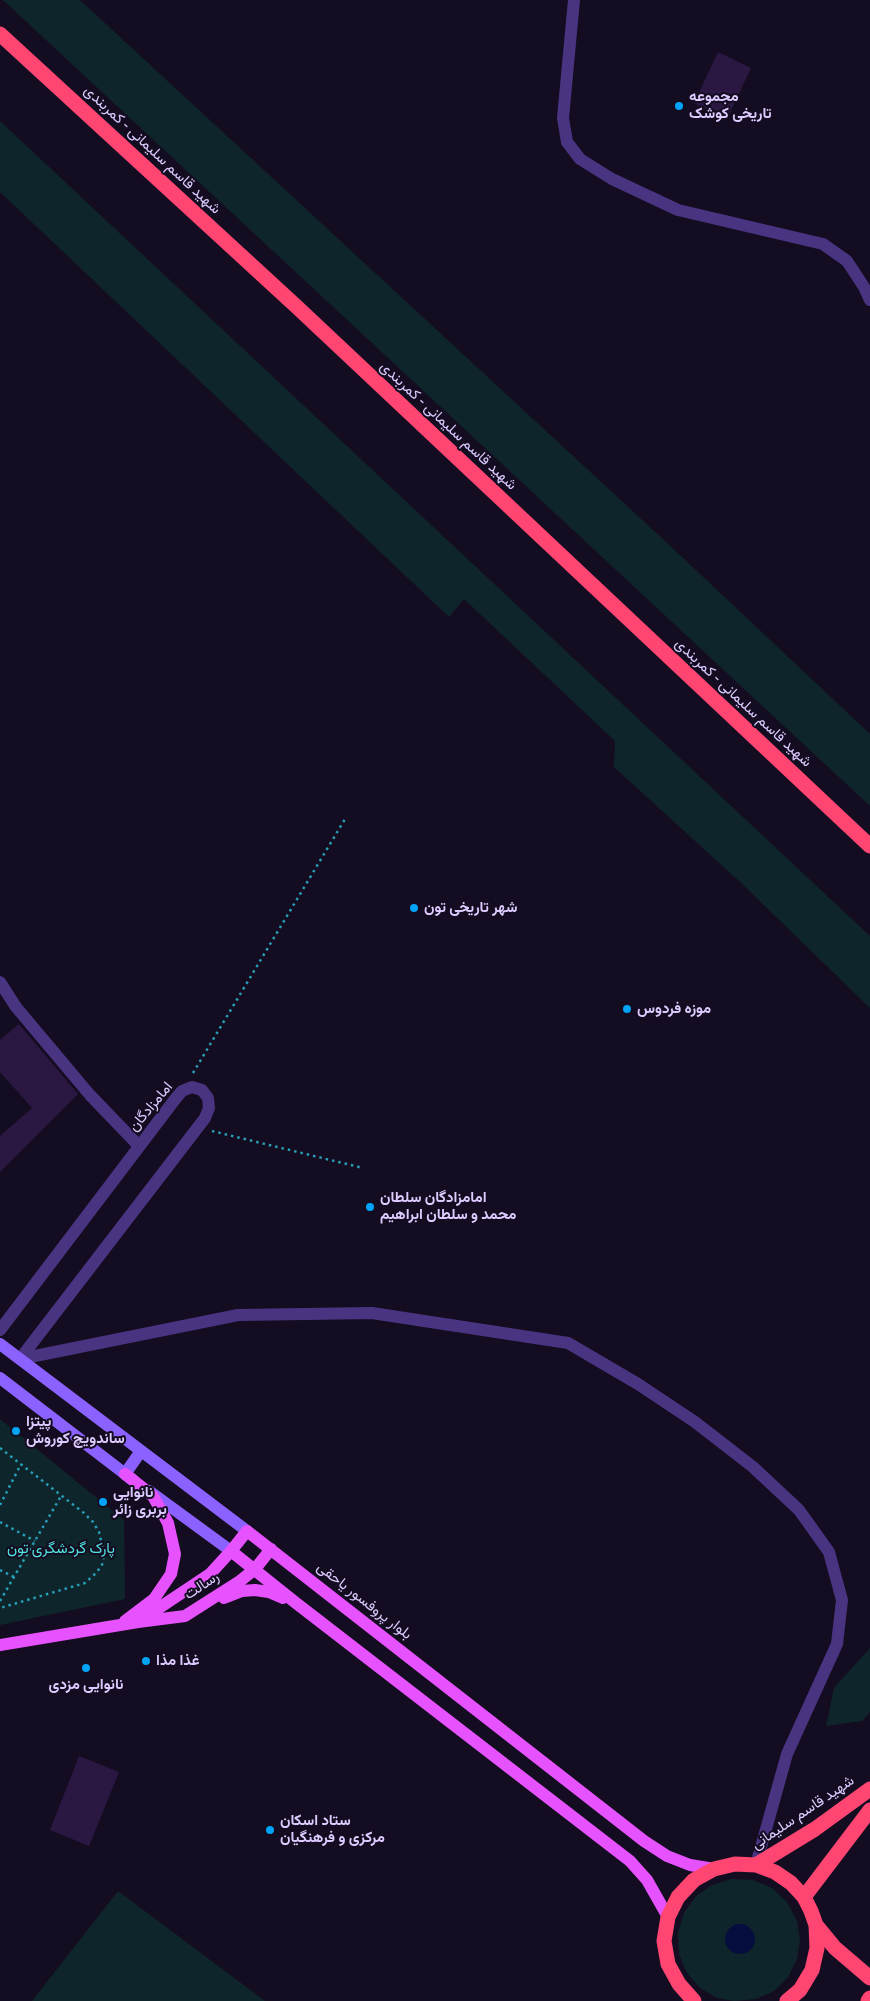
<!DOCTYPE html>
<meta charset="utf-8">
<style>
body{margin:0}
canvas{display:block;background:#140c20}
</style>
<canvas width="870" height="2001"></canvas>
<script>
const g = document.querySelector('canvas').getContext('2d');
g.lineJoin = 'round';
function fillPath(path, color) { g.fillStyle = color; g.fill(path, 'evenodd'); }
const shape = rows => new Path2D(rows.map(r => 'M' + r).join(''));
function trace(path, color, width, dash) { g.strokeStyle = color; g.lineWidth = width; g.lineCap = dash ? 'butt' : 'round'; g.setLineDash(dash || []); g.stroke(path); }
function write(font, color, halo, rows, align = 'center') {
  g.font = font + ' Signika,Vazirmatn,sans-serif'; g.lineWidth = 4; g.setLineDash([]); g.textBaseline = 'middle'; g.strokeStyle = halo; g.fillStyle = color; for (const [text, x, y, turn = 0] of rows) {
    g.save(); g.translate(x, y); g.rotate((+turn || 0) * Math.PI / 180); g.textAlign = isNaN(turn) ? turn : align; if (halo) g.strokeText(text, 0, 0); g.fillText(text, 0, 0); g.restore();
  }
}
fillPath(shape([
 [3,0,80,0,665,541,870,734,870,806],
 [0,121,870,936,870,1008,739,881,614,767,615,741,464,599,449,617,0,192],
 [0,1419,124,1520,125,1599,0,1625],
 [870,1648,870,1712,862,1721,826,1726,834,1688],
 [732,1879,753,1880,772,1888,787,1902,797,1921,800,1940,797,1959,788,1977,774,1991,756,1999,734,2001,717,1998,700,1988,687,1973,679,1954,678,1933,684,1913,696,1896,712,1885],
 [729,1929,750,1929,753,1933,754,1943,749,1951,744,1953,725,1938],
 [118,1891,265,2001,32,2001]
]), '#0e252b');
fillPath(shape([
 '725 1939a15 15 0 1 1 30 0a15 15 0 1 1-30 0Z'
]), '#060e3f');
fillPath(shape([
 [718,52,751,68,727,119,694,103],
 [19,1024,78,1094,0,1172,0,1136,32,1108,0,1072,0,1040],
 [79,1756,119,1772,89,1846,50,1830]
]), '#2a1742');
trace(shape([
 [193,1073,345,819],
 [212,1131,363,1168],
 [0,1448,84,1513,93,1522,99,1532,104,1554,102,1565,96,1573,85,1583,0,1608],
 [0,1505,21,1464],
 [0,1522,35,1541],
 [0,1570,14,1577],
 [0,1601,61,1496]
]), '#279eb7', 2.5, [2.5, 4]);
trace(shape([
 [574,0,563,118,567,142,580,159,612,179,678,210,823,244,847,261,864,287,870,300],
 [0,982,16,1007,90,1095,139,1146],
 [0,1330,176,1098,182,1091,192,1087,202,1090,208,1098,209,1108,205,1118,20,1359],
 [20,1359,238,1315,372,1313,568,1343,638,1384,695,1422,753,1467,799,1510,829,1552,842,1600,837,1644,787,1754,756,1865]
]), '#493482', 12);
trace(shape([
 [0,1344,247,1531],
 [0,1378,133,1480],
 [125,1474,141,1451],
 [149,1491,231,1551]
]), '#8b62ff', 12);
trace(shape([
 [231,1551,296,1603,630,1861,647,1880,668,1917],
 [224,1598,242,1591,255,1590,269,1592,283,1598],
 [125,1621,154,1599,171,1574,175,1554,168,1523,153,1496,125,1474],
 [138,1622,210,1574,231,1551,247,1531,644,1841,667,1856,690,1865,714,1869],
 [0,1645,138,1622,185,1616,240,1581,255,1569,271,1549]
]), '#e752ff', 12);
trace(shape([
 [0,34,297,307,870,846],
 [756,1865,815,1829,870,1789],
 [804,1897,870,1810],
 [816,1925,835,1948,870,1978],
 [694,2001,679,1984,668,1964,664,1941,668,1917,678,1897,694,1880,714,1869,735,1864,756,1865,775,1872,791,1883,804,1897,811,1911,816,1925,817,1948,812,1970,800,1990,787,2001],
 [868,2001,870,1998]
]), '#ff4673', 15);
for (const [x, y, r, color] of [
 [679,106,5,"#00a3f6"],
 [414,908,5,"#00a3f6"],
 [627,1009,5,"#00a3f6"],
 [370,1207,5,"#00a3f6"],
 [16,1431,5,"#00a3f6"],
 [103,1502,5,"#00a3f6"],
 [146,1661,5,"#00a3f6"],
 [86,1668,5,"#00a3f6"],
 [270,1830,5,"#00a3f6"]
]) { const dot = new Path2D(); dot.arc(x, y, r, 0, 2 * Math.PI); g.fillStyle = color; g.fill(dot); trace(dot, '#140c20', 2); }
write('bold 15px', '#ddcbff', '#140c20', [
 ["مجموعه",689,97],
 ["تاریخی کوشک",689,114],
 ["شهر تاریخی تون",424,908],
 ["موزه فردوس",637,1009],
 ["امامزادگان سلطان",380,1198],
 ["محمد و سلطان ابراهیم",380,1215],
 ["پيتزا",26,1422],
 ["ساندویچ کوروش",26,1439],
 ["نانوایی",113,1493],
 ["بربری زائر",113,1510],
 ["غذا مذا",156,1661],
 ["نانوایی مزدی",86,1685,"center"],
 ["ستاد اسکان",280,1821],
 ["مرکزی و فرهنگیان",280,1838]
], 'left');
write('15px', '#ddcbff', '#140c20', [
 ["شهید قاسم سلیمانی - کمربندی",152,150,43],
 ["شهید قاسم سلیمانی - کمربندی",448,426,43],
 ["شهید قاسم سلیمانی - کمربندی",743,703,43],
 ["امامزادگان",151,1107,-50],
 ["رسالت",202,1586,-33],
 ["بلوار پروفسور یاحقی",364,1601,38],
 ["شهید قاسم سلیمانی",803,1813,-34]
]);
write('15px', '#51e5e3', '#140c20', [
 ["پارک گردشگری تون",61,1549]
]);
</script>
